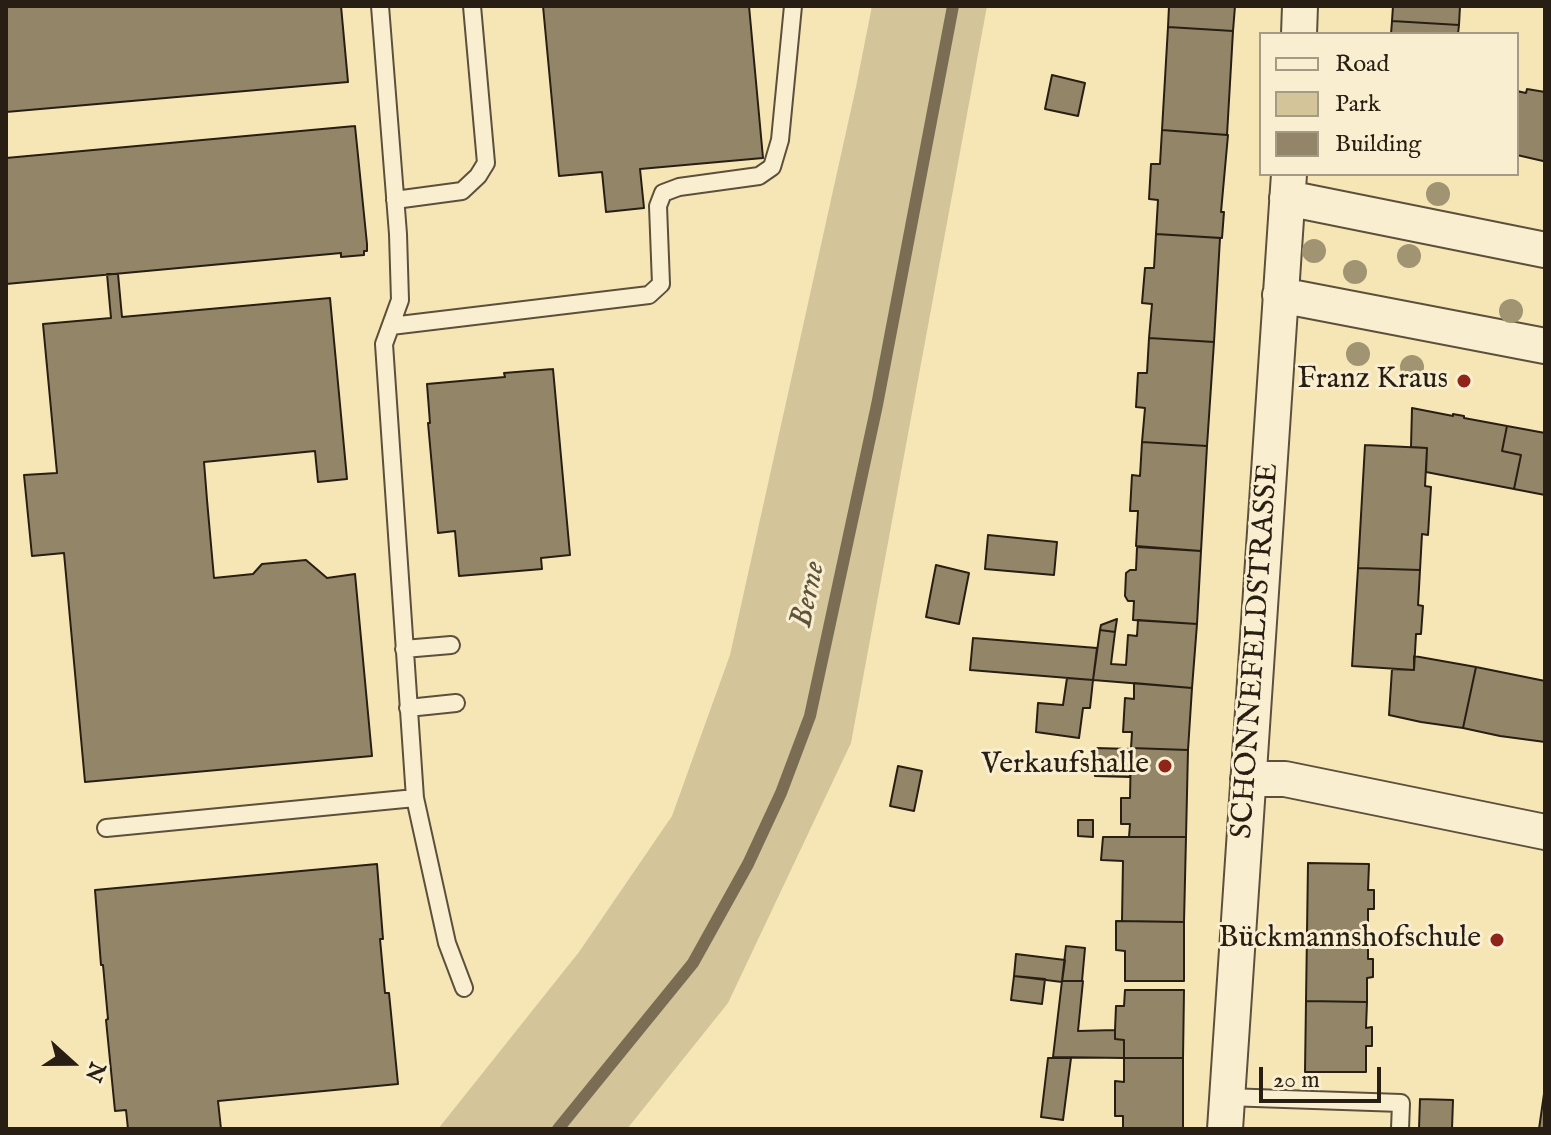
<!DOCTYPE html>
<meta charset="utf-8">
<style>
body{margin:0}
#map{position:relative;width:1551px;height:1135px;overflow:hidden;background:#f6e6b6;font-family:"IM FELL English",serif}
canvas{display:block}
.frame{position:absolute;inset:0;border:8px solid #281e13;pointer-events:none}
.legend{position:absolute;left:1259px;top:32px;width:260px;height:144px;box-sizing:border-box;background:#f9efd0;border:2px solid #a59b84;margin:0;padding:10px 14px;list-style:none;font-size:24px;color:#281e13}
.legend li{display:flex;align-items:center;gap:16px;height:40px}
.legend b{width:40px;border:2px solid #a59b84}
.north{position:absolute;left:32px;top:1023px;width:80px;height:80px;-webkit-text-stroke:6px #f9efd0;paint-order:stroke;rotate:111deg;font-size:22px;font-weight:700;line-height:32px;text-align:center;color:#281e13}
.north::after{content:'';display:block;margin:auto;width:28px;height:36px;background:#281e13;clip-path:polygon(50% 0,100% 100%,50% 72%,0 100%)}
.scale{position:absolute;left:1259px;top:1067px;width:122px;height:36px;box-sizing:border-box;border:4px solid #281e13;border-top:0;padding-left:10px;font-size:24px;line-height:28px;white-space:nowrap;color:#281e13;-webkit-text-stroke:6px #f9efd0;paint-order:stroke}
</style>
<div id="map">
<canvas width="1551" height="1135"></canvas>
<div class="frame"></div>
<ul class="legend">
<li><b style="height:10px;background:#f9efd0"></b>Road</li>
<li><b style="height:22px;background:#d3c49a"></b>Park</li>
<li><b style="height:22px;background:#938668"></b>Building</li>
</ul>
<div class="north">N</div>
<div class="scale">20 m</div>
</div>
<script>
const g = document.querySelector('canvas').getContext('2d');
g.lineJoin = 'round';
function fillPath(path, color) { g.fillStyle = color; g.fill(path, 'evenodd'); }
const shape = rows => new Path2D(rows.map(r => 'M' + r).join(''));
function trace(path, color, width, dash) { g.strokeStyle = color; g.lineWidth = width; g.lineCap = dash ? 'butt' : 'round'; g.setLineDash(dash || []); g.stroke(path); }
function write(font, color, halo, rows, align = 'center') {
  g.font = font + ' "IM FELL English",serif'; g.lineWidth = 6; g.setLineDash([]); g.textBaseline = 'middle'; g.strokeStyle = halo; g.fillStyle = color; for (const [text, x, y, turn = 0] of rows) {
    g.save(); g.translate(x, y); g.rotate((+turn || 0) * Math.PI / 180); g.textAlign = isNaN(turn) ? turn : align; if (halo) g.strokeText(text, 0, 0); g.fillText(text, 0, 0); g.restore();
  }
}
fillPath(shape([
 [872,6,987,6,851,743,728,1003,627,1129,438,1129,579,952,672,816,730,655,856,87]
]), '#d3c49a');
trace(shape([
 [558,1129,693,963,748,864,781,793,810,716,877,405,953,6]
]), '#7a6d54', 12);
const building = shape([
 [6,6,341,6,348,82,6,112,6,6],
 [543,6,749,6,763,158,640,169,644,208,606,212,602,172,559,176,543,6],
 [1169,6,1235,6,1233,31,1168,27,1169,6],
 [1393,6,1460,6,1459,25,1392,21,1393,6],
 [1392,21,1459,25,1458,34,1391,34,1392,21],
 [1168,27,1233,31,1227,135,1162,130,1168,27],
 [1052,75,1085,83,1078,116,1045,109,1052,75],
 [1527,89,1545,92,1545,160,1543,161,1517,155,1517,91,1526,93,1527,89],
 [355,126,367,244,367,251,364,251,364,255,341,257,341,253,6,284,6,158,355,126],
 [1162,130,1228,135,1221,212,1224,212,1222,238,1156,234,1158,200,1149,199,1151,164,1160,164,1162,130],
 [1156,234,1220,238,1214,342,1149,338,1152,304,1142,303,1145,268,1154,268,1156,234],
 [107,274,118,274,122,317,330,298,347,479,318,482,315,451,204,462,207,500,214,578,253,574,262,564,306,560,327,578,355,574,372,756,85,782,64,553,32,556,24,475,57,473,43,324,111,318,107,274],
 [1149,338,1214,342,1207,446,1142,442,1145,408,1136,407,1138,373,1147,373,1149,338],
 [553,369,570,555,541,558,542,569,459,576,455,531,438,533,428,423,430,423,427,384,505,377,504,373,553,369],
 [1412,408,1453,416,1453,414,1464,416,1464,418,1507,426,1502,451,1521,455,1514,489,1426,472,1427,448,1411,447,1412,408],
 [1507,426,1545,433,1545,495,1514,489,1521,455,1502,451,1507,426],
 [1142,442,1207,446,1201,551,1136,546,1138,511,1130,511,1132,475,1140,476,1142,442],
 [1365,445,1427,448,1425,486,1431,487,1428,535,1422,534,1420,570,1358,568,1365,445],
 [988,535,1057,542,1054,575,985,569,988,535],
 [1137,547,1201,551,1197,624,1133,620,1134,601,1128,601,1125,596,1126,573,1130,570,1136,570,1137,547],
 [936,565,969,573,959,624,926,617,936,565],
 [1358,568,1420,570,1418,605,1423,606,1421,634,1416,634,1414,670,1352,666,1358,568],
 [1117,619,1115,632,1100,630,1101,625,1117,619],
 [1138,620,1197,624,1192,688,1093,680,1100,630,1115,632,1111,664,1126,665,1128,635,1137,636,1138,620],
 [973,638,1097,648,1093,680,970,670,973,638],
 [1414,656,1476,667,1463,728,1421,722,1389,715,1392,669,1414,670,1414,656],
 [1476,667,1545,681,1545,742,1500,736,1463,728,1476,667],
 [1067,678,1093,680,1090,708,1083,708,1079,738,1036,732,1038,703,1063,705,1067,678],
 [1134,683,1192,688,1188,750,1131,748,1132,732,1123,732,1125,698,1134,699,1134,683],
 [1095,748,1131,749,1130,777,1095,776,1095,748],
 [1131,748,1188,750,1186,837,1129,837,1130,824,1121,824,1121,798,1130,798,1131,748],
 [898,766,922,771,914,811,890,806,898,766],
 [1078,820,1093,820,1093,837,1078,836,1078,820],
 [1103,837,1186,837,1184,922,1122,921,1123,861,1101,860,1103,837],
 [1308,863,1369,864,1368,890,1374,890,1374,909,1368,909,1368,934,1307,933,1308,863],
 [377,864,383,939,380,939,385,993,389,993,398,1084,218,1101,221,1129,128,1129,126,1110,115,1111,106,1020,108,1019,103,965,101,965,95,890,377,864],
 [1116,921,1184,922,1184,981,1125,981,1125,951,1116,950,1116,921],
 [1307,933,1368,934,1368,959,1373,959,1373,977,1367,978,1367,1002,1306,1001,1307,933],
 [1066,946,1085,948,1082,981,1062,981,1066,946],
 [1016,954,1065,960,1062,982,1014,976,1016,954],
 [1014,976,1045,979,1042,1004,1011,1000,1014,976],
 [1062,981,1083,981,1078,1031,1115,1030,1115,1039,1124,1040,1124,1058,1053,1057,1062,981],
 [1125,990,1184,990,1183,1058,1124,1058,1124,1040,1115,1039,1115,1030,1116,1006,1124,1006,1125,990],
 [1306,1001,1367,1002,1366,1028,1372,1027,1372,1046,1366,1046,1366,1072,1305,1072,1306,1001],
 [1048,1058,1071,1058,1063,1120,1041,1117,1048,1058],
 [1124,1058,1183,1058,1183,1129,1123,1129,1123,1116,1115,1116,1115,1081,1124,1082,1124,1058],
 [1545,1087,1545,1129,1539,1129,1545,1087],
 [1420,1099,1453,1100,1452,1129,1419,1129,1420,1099]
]);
fillPath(building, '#938668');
trace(building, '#281e13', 2);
const service = shape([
 [380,6,398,234,400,300,384,344,415,798,447,943,464,988],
 [395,200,462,191,478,176,486,163,472,6],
 [391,326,649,295,661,284,658,206,663,193,679,187,759,176,772,167,780,140,793,6],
 [404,649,451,645],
 [408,708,456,703],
 [106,828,415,798],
 [1226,1097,1401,1103,1400,1129]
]);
const minor = shape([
 [1299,34,1300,6],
 [1287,198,1545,250],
 [1280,295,1545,346],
 [1248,779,1285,779,1545,832],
 [1225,1129,1289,174]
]);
trace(service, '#5c503c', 20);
trace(minor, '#5c503c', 38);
trace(service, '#f9efd0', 16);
trace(minor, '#f9efd0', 34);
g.fillStyle = '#a19473';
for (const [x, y] of [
 [1438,194],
 [1314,251],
 [1409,256],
 [1355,272],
 [1511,311],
 [1358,354],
 [1412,367]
]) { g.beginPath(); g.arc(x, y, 12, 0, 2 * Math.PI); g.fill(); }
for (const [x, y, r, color] of [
 [1464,381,8,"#8f2418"],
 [1165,766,8,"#8f2418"],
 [1497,940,8,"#8f2418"]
]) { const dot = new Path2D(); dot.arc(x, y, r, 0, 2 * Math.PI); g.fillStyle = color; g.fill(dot); trace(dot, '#f9efd0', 3); }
write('30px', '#281e13', '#f9efd0', [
 ["Franz Kraus",1448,381],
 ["Verkaufshalle",1149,766],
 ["Bückmannshofschule",1481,940]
], 'right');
write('30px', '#281e13', '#f9efd0', [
 ["SCHONNEFELDSTRASSE",1257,651,-86]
]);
write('italic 32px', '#5e533e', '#f9efd0', [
 ["Berne",810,595,-78]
]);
</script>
